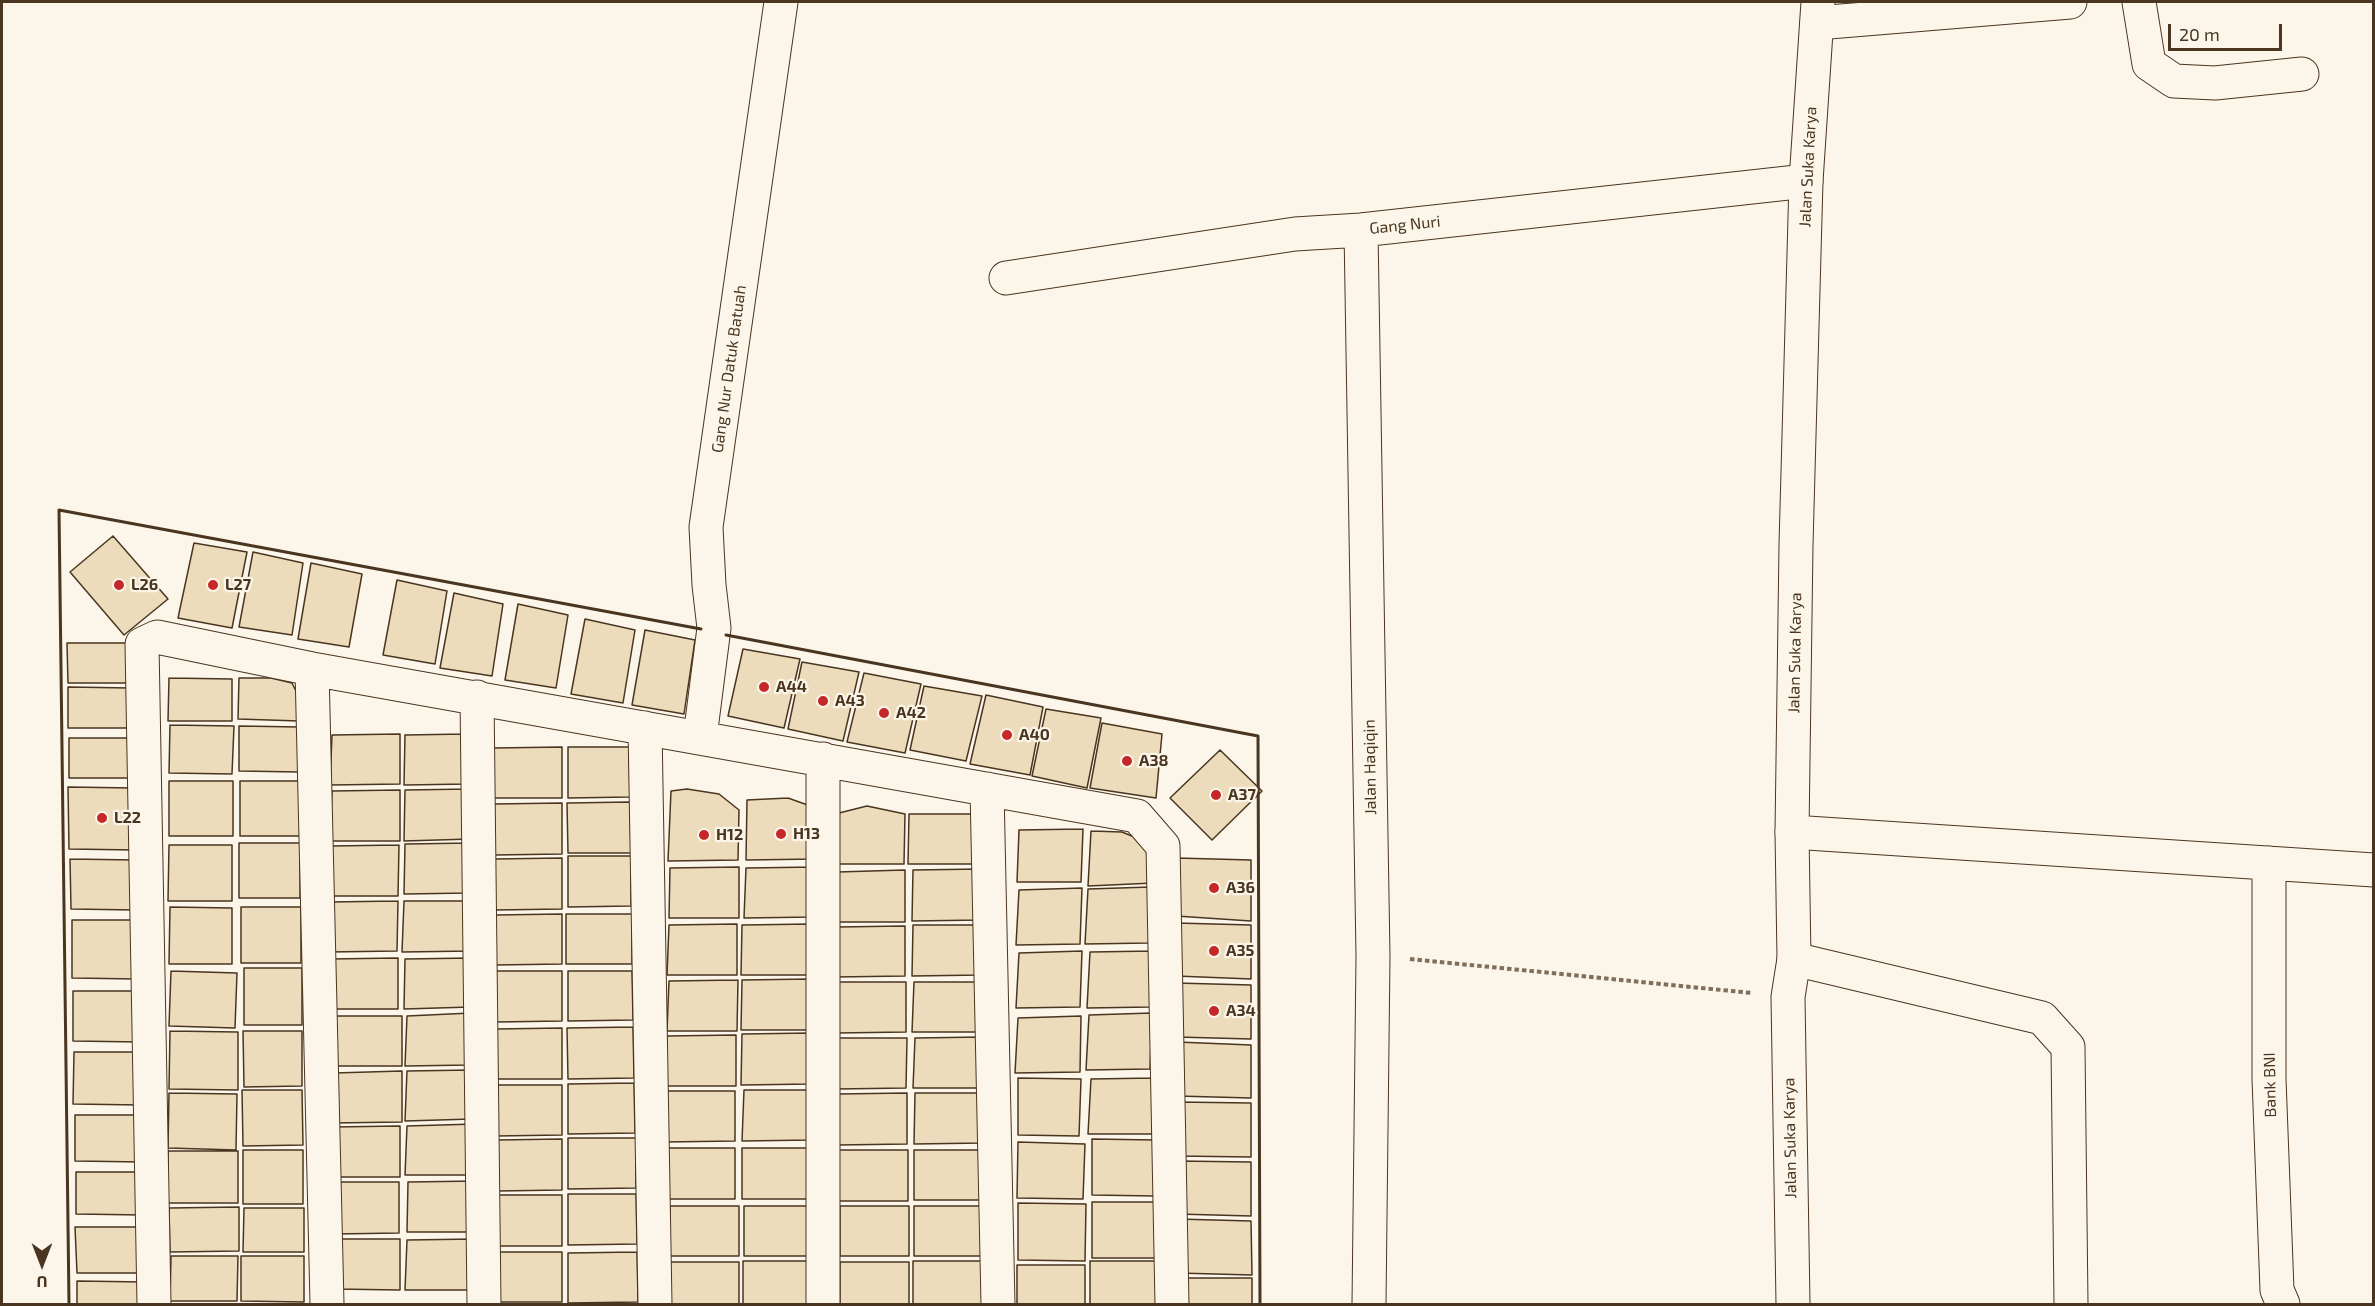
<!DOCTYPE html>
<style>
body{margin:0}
#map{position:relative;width:2375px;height:1306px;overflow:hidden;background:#fbf6e9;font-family:"Exo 2",sans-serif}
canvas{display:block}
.frame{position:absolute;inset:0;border:3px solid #4a3520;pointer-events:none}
.north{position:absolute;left:12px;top:1234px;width:60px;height:60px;-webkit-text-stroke:4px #fbf6e9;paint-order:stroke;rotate:180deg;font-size:16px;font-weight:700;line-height:24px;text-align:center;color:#4a3520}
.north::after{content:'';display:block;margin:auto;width:21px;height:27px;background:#4a3520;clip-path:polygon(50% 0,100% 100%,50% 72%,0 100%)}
.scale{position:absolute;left:2168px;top:24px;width:114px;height:27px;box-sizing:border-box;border:3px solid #4a3520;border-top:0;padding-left:8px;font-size:18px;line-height:21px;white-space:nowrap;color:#4a3520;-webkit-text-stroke:4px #fbf6e9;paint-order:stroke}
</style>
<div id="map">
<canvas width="2375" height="1306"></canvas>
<div class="frame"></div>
<div class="north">U</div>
<div class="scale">20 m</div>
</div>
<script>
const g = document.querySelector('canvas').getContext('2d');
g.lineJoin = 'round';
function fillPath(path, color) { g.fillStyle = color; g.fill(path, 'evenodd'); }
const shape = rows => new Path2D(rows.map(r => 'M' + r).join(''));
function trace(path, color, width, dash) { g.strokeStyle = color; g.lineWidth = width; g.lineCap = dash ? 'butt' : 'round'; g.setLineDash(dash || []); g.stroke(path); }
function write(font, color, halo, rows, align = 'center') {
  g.font = font + ' "Exo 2",sans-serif'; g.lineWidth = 4.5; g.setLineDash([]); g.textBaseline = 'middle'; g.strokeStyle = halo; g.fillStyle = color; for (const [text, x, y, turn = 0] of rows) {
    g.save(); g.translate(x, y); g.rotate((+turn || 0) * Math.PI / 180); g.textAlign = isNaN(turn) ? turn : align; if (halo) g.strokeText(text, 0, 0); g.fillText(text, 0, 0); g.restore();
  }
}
const building = shape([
 [113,536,168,599,124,635,70,572,113,536],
 [194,543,247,552,232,628,178,618,194,543],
 [253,552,303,563,292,635,239,627,253,552],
 [311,563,362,574,349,647,298,639,311,563],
 [397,580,447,591,435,664,383,655,397,580],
 [454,593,503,604,492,676,440,668,454,593],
 [518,604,568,615,556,688,505,680,518,604],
 [585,619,635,630,623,703,571,694,585,619],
 [645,630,695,640,684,714,632,705,645,630],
 [67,643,130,643,131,683,68,683,67,643],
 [743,649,800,659,784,728,728,716,743,649],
 [802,662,859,672,843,741,788,729,802,662],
 [864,673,921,684,905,753,847,742,864,673],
 [169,678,232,679,232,721,168,721,169,678],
 [239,678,271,678,292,683,298,695,299,721,238,719,239,678],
 [924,686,982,696,966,761,910,750,924,686],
 [68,687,131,688,132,728,68,728,68,687],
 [986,695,1043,707,1030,775,970,764,986,695],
 [1046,709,1101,718,1087,788,1032,776,1046,709],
 [1102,723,1162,734,1156,798,1090,788,1102,723],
 [170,725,234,726,232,774,169,773,170,725],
 [239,726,300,727,299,772,239,771,239,726],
 [400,734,400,784,330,785,332,735,400,734],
 [466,734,468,784,404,785,405,735,466,734],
 [69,738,133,738,133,778,69,778,69,738],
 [562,747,562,798,494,798,494,748,562,747],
 [568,747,629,747,630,797,568,798,568,747],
 [1220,750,1262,791,1212,840,1170,798,1220,750],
 [169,781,233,781,233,836,169,836,169,781],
 [240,781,300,781,300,836,240,836,240,781],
 [68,787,134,788,135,850,69,849,68,787],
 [470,789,471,839,404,841,405,790,470,789],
 [687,789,719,794,739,810,738,860,668,861,671,791,687,789],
 [400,790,400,841,330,841,332,791,400,790],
 [788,798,816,808,816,859,746,860,747,800,788,798],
 [630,802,631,853,568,853,567,803,630,802],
 [562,803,562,854,494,855,494,804,562,803],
 [867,806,905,814,904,864,834,864,835,814,867,806],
 [909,814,978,814,977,864,908,864,909,814],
 [1083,829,1081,882,1017,882,1019,830,1083,829],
 [1091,831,1122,832,1144,841,1154,883,1088,886,1091,831],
 [239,843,300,843,300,898,239,898,239,843],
 [472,843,470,893,404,894,405,844,472,843],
 [169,845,232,845,232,901,168,901,169,845],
 [399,845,398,896,328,896,330,846,399,845],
 [568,856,631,856,631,906,568,907,568,856],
 [562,858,562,909,495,910,494,859,562,858],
 [1176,858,1251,860,1251,921,1176,916,1176,858],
 [70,859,135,860,136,910,71,909,70,859],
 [739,867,739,918,669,918,670,868,739,867],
 [815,867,814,917,744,918,746,868,815,867],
 [982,869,982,920,912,921,913,870,982,869],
 [905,870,905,922,835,922,837,872,905,870],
 [1151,887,1149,943,1085,944,1088,889,1151,887],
 [1082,888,1080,944,1016,945,1019,890,1082,888],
 [398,901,397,951,327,952,329,902,398,901],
 [404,901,472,901,472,951,402,952,404,901],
 [170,907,232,908,232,964,169,964,170,907],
 [241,907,301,907,301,963,241,963,241,907],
 [562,914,562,964,495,965,495,915,562,914],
 [566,914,632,914,632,964,566,964,566,914],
 [72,920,136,920,138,979,72,978,72,920],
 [1176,923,1251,925,1251,979,1176,976,1176,923],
 [737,924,737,975,667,975,669,925,737,924],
 [811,924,811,975,741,975,742,925,811,924],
 [913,925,982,925,982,975,912,976,913,925],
 [905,926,905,976,835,977,837,927,905,926],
 [1082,951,1080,1007,1016,1008,1019,953,1082,951],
 [1153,951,1151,1007,1087,1008,1090,952,1153,951],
 [398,958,398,1009,328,1009,329,959,398,958],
 [471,958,471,1007,404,1009,405,959,471,958],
 [244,968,302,968,302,1025,244,1025,244,968],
 [171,971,237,973,235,1028,169,1026,171,971],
 [496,971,562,971,562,1021,496,1022,496,971],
 [568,971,632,971,633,1020,568,1021,568,971],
 [811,979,811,1030,741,1030,742,980,811,979],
 [738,980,737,1031,667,1031,669,981,738,980],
 [837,982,906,982,906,1032,836,1033,837,982],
 [914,982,982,982,982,1032,912,1032,914,982],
 [1176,983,1251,985,1251,1039,1177,1037,1176,983],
 [73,991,138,991,140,1042,73,1041,73,991],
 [471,1013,470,1065,405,1066,407,1016,471,1013],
 [1152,1013,1150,1069,1086,1070,1089,1015,1152,1013],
 [333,1016,402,1016,402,1066,332,1066,333,1016],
 [1081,1016,1080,1072,1015,1073,1018,1018,1081,1016],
 [633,1027,634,1078,568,1079,567,1028,633,1027],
 [562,1028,562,1079,496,1079,496,1029,562,1028],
 [170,1031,238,1032,238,1090,169,1089,170,1031],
 [243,1031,302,1031,302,1086,244,1087,243,1031],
 [811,1033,811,1084,741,1085,742,1034,811,1033],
 [736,1035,736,1086,666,1086,667,1036,736,1035],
 [983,1037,983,1088,913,1088,915,1038,983,1037],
 [837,1038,907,1038,906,1088,836,1089,837,1038],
 [1177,1042,1251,1045,1251,1098,1177,1096,1177,1042],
 [74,1052,140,1052,141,1105,73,1104,74,1052],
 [472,1070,472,1119,405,1121,407,1071,472,1070],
 [402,1071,402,1122,332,1123,334,1073,402,1071],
 [1018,1078,1081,1079,1079,1136,1018,1135,1018,1078],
 [1154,1078,1152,1134,1088,1134,1091,1079,1154,1078],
 [634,1083,635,1133,568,1134,568,1084,634,1083],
 [496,1085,562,1085,562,1135,496,1136,496,1085],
 [242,1090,302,1090,303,1145,243,1146,242,1090],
 [744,1090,812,1090,812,1140,742,1141,744,1090],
 [666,1091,735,1091,735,1141,665,1142,666,1091],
 [169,1093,237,1094,236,1150,168,1148,169,1093],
 [907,1093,907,1144,837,1145,838,1094,907,1093],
 [915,1093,984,1093,983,1143,914,1144,915,1093],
 [1177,1102,1251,1103,1251,1157,1177,1156,1177,1102],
 [75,1115,141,1115,142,1162,75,1161,75,1115],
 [475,1124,475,1175,405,1175,407,1126,475,1124],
 [400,1126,400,1177,330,1177,332,1127,400,1126],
 [568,1138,636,1138,636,1188,568,1189,568,1138],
 [562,1139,562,1190,497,1191,497,1140,562,1139],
 [1092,1139,1156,1140,1155,1196,1092,1195,1092,1139],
 [1018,1142,1085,1144,1083,1199,1017,1198,1018,1142],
 [666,1148,735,1148,735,1199,666,1199,666,1148],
 [742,1148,811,1148,811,1199,742,1199,742,1148],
 [243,1150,303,1150,303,1204,243,1204,243,1150],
 [839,1150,908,1150,908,1201,839,1201,839,1150],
 [914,1150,983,1150,983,1200,914,1200,914,1150],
 [168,1151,238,1151,238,1203,168,1203,168,1151],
 [1177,1161,1251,1162,1251,1216,1177,1214,1177,1161],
 [76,1172,142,1172,143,1215,76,1214,76,1172],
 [477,1181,477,1232,407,1232,408,1182,477,1181],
 [333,1182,399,1182,399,1233,334,1234,333,1182],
 [568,1194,636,1194,637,1244,568,1245,568,1194],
 [497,1195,562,1195,562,1246,498,1246,497,1195],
 [1092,1202,1158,1202,1158,1258,1092,1258,1092,1202],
 [1018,1203,1086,1204,1085,1261,1018,1260,1018,1203],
 [670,1206,739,1206,739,1256,670,1256,670,1206],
 [744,1206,813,1206,813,1256,744,1256,744,1206],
 [840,1206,909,1206,909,1256,840,1256,840,1206],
 [914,1206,983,1206,983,1256,914,1256,914,1206],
 [239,1207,239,1251,170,1252,169,1208,239,1207],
 [244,1208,304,1208,304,1252,243,1252,244,1208],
 [1177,1219,1251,1221,1252,1275,1177,1273,1177,1219],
 [75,1227,143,1227,145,1273,77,1273,75,1227],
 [335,1239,400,1239,400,1290,335,1289,335,1239],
 [475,1239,475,1290,405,1290,407,1240,475,1239],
 [498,1252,562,1252,562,1302,498,1302,498,1252],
 [637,1252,638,1302,568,1303,568,1253,637,1252],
 [171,1256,238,1256,237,1301,170,1301,171,1256],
 [241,1256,304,1256,304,1302,241,1301,241,1256],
 [743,1261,812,1261,812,1304,743,1304,743,1261],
 [913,1261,982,1261,982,1304,913,1304,913,1261],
 [1090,1261,1156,1261,1156,1304,1090,1304,1090,1261],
 [670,1262,739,1262,739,1304,670,1304,670,1262],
 [840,1262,909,1262,909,1304,840,1304,840,1262],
 [1017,1265,1085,1265,1085,1304,1017,1304,1017,1265],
 [1177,1278,1252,1278,1252,1304,1177,1304,1177,1278],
 [77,1281,145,1282,145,1304,77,1304,77,1281]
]);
fillPath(building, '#ecdcbc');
trace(building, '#4a3520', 1.5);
const minor = shape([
 [2139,2,2149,64,2174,81,2215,83,2302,74],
 [1817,23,2070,2],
 [1361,230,1373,956,1369,1304],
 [1006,278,1295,234,1361,230,1806,181],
 [312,669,327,1304],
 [477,697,484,1304],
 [645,728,655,1304],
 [700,737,714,628,709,585,706,527,781,2],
 [823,759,823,1304],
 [987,789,998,1304],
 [1792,832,2374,870],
 [2269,863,2269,1079,2277,1290,2283,1304],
 [1794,959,2042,1018,2068,1047,2071,1304],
 [154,1304,142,644,157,637,312,669,1137,816,1163,846,1172,1304]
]);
const major = shape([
 [1793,1304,1788,997,1794,959,1792,832,1796,545,1806,181,1818,2]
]);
trace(minor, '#4a3520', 35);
trace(major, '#4a3520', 35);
trace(shape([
 [1410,959,1752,993]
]), '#7f6f5c', 4, [4.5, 3]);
trace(minor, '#fbf6e9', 33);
trace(major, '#fbf6e9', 33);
trace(shape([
 [726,635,1258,736,1260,1304],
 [69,1304,59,510,701,629]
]), '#4a3520', 3);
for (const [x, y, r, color] of [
 [119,585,6,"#c62828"],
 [213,585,6,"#c62828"],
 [764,687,6,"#c62828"],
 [823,701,6,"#c62828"],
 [884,713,6,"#c62828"],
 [1007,735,6,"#c62828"],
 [1127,761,6,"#c62828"],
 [1216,795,6,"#c62828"],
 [102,818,6,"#c62828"],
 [781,834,6,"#c62828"],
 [704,835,6,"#c62828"],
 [1214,888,6,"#c62828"],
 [1214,951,6,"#c62828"],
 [1214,1011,6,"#c62828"]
]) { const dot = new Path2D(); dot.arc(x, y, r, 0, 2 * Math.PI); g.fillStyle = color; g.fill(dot); trace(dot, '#fbf6e9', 2); }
write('16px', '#4a3520', '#fbf6e9', [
 ["Jalan Suka Karya",1808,167,-87],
 ["Gang Nuri",1405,225,-6],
 ["Gang Nur Datuk Batuah",729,369,-82],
 ["Jalan Suka Karya",1795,653,-89],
 ["Jalan Haqiqin",1370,767,-91],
 ["Bank BNI",2270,1085,-91],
 ["Jalan Suka Karya",1790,1138,-91]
]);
write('bold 16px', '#4a3520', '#fbf6e9', [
 ["L26",131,585],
 ["L27",225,585],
 ["A44",776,687],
 ["A43",835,701],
 ["A42",896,713],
 ["A40",1019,735],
 ["A38",1139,761],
 ["A37",1228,795],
 ["L22",114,818],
 ["H13",793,834],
 ["H12",716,835],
 ["A36",1226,888],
 ["A35",1226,951],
 ["A34",1226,1011]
], 'left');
</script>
